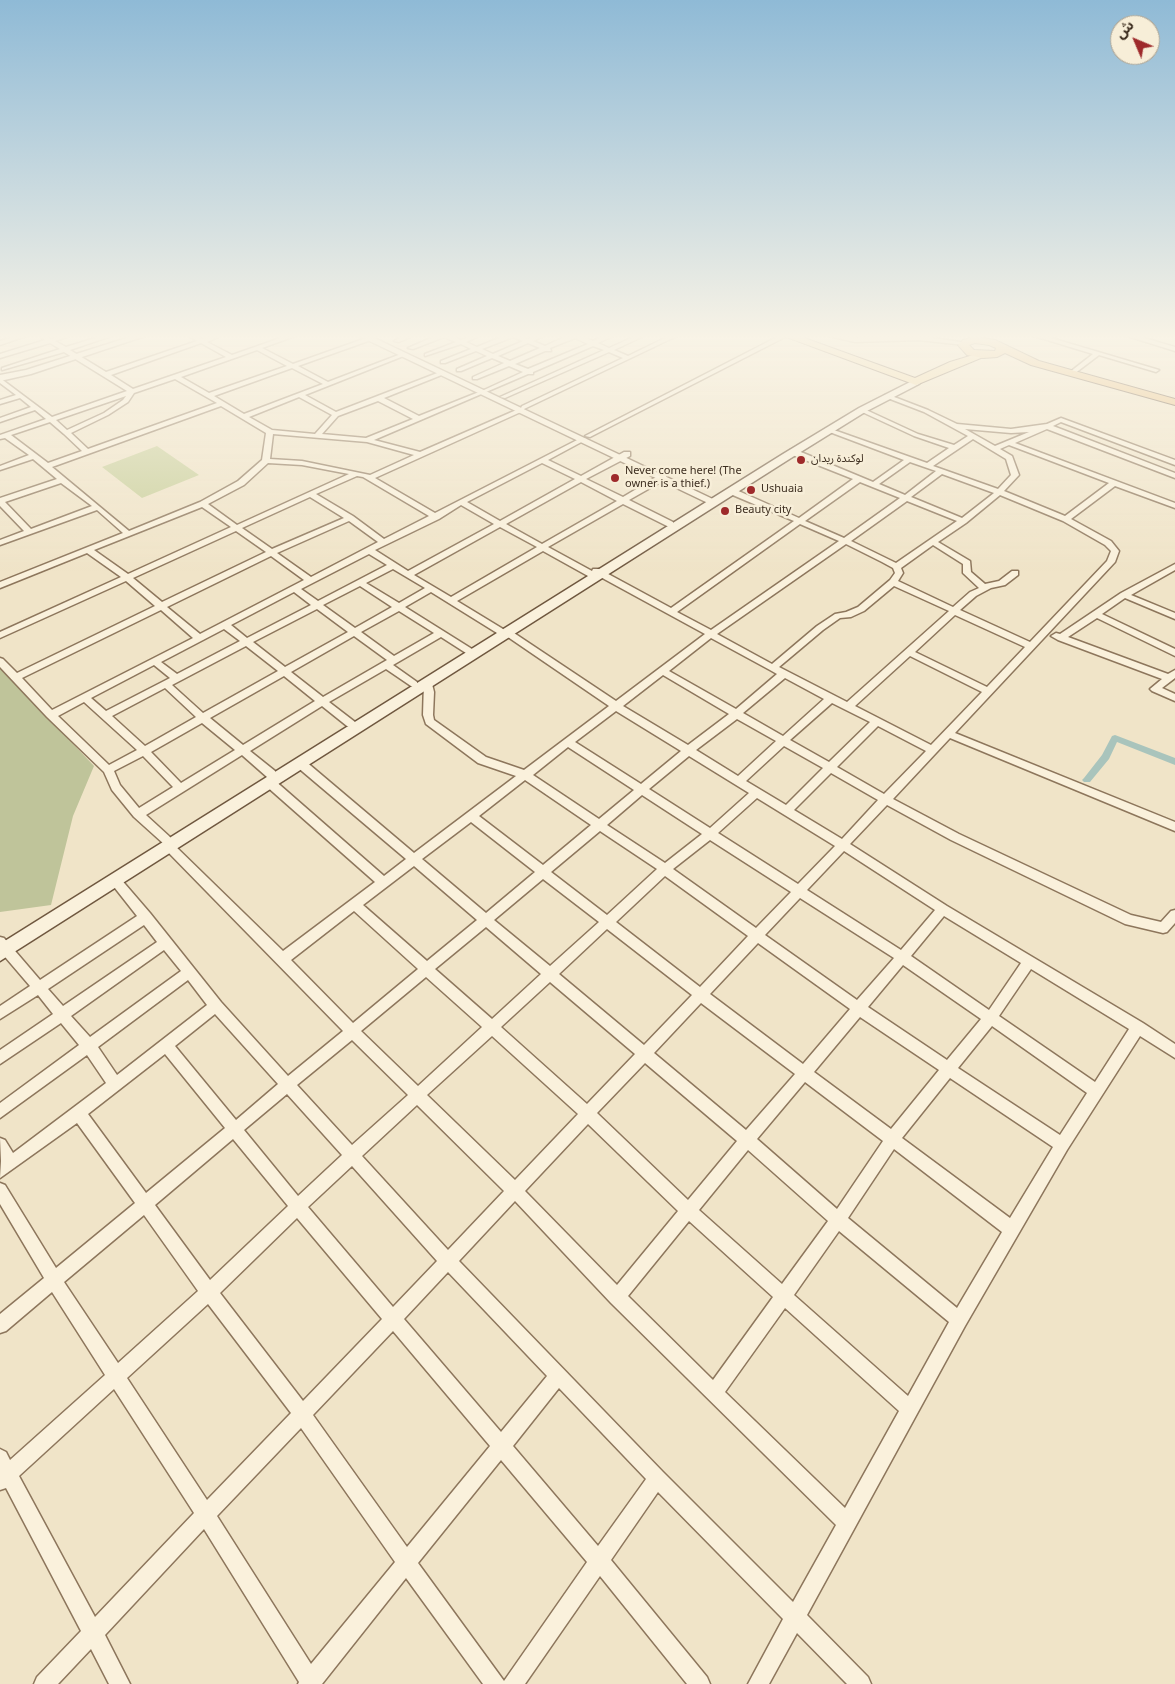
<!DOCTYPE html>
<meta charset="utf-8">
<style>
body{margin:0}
#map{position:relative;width:1175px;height:1684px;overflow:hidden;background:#f0e4c8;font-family:Georgia,"Noto Sans Arabic",serif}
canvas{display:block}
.north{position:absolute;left:1110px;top:15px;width:50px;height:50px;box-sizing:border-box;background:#f7eed8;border:1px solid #ada18e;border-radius:50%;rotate:315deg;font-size:14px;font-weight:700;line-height:20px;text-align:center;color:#3d2e20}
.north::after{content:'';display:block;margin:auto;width:18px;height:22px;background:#9e2a2b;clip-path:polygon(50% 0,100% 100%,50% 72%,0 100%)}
</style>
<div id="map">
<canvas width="1175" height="1684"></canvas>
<div class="north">ش</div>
</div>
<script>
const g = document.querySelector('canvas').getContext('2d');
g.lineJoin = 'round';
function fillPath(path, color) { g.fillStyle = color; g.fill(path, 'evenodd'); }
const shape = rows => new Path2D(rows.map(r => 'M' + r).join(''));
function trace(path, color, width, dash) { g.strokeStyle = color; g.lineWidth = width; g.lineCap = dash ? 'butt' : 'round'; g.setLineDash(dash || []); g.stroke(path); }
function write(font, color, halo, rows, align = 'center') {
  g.font = font + ' Georgia,"Noto Sans Arabic",serif'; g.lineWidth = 5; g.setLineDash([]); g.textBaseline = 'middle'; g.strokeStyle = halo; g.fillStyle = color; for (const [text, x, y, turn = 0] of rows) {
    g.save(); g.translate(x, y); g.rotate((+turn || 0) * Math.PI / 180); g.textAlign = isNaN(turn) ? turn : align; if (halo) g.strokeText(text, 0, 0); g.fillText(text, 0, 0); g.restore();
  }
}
fillPath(shape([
 [157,446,199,475,142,498,102,467]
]), '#c9cf9b');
fillPath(shape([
 [0,667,94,766,73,816,51,905,0,912]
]), '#bfc49a');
fillPath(shape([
 [1115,735,1175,758,1175,765,1117,742,1109,759,1090,782,1084,782,1082,780,1084,778,1102,755,1112,736,1115,735]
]), '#a9c4bc');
const minor = shape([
 [19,335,29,335,0,345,0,341,19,335],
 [38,335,45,335,51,339,62,335,72,335,55,341,66,347,105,335,114,335,70,350,106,372,197,341,187,335,195,335,202,339,214,335,223,335,207,342,232,355,289,335,298,335,262,348,293,364,369,337,371,338,371,340,298,366,328,382,401,354,406,355,305,395,336,412,440,372,444,372,444,374,384,398,419,416,484,390,523,372,509,366,477,379,473,379,473,377,504,363,492,358,461,371,457,371,457,369,487,356,476,351,445,363,441,363,441,361,471,349,461,344,425,356,425,354,456,342,444,337,413,349,408,348,438,335,450,335,461,340,473,335,482,335,466,342,477,347,506,335,519,335,528,339,538,335,546,335,533,341,545,346,569,335,580,335,593,341,607,335,615,335,598,343,609,348,638,335,646,335,614,350,628,356,671,335,679,335,524,409,523,411,375,478,435,513,581,438,587,439,548,460,581,476,624,452,630,452,630,456,586,479,623,497,660,475,666,475,666,479,629,500,673,522,673,526,667,526,623,504,548,547,592,571,593,569,599,569,671,608,794,521,728,493,728,489,734,489,799,518,853,479,790,454,790,450,796,450,873,482,904,460,827,431,827,429,831,429,927,463,949,448,914,436,860,411,860,409,864,409,918,434,954,445,968,436,924,412,885,397,885,395,889,395,928,410,957,424,1011,429,1047,424,1061,418,1175,460,1175,465,1061,422,1053,426,1175,473,1175,478,1047,429,1015,443,1175,503,1175,508,1115,486,1071,519,1111,541,1119,551,1115,562,955,733,1175,822,1175,831,950,738,893,799,959,834,1131,915,1161,922,1171,911,1175,910,1175,923,1167,932,1163,933,1125,924,951,840,887,805,850,844,947,906,1143,1023,1175,1044,1175,1058,1140,1036,1067,1150,965,1326,807,1615,868,1677,871,1684,847,1684,797,1633,769,1684,748,1684,783,1619,658,1492,611,1560,707,1677,710,1684,687,1684,600,1576,525,1684,483,1684,406,1578,322,1684,298,1684,299,1682,204,1529,105,1635,130,1684,109,1684,91,1649,58,1684,34,1684,37,1677,81,1631,6,1488,0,1490,0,1449,6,1452,10,1460,105,1375,52,1292,6,1331,0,1333,0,1314,44,1278,0,1204,0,1183,5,1185,56,1268,135,1203,77,1123,0,1178,1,1161,0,1138,5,1140,13,1153,106,1083,87,1055,0,1118,0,1103,79,1045,61,1023,0,1064,0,1050,53,1014,38,995,0,1019,0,1006,30,986,0,951,0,937,4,938,40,980,137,916,111,883,109,880,111,877,115,875,119,877,150,913,221,1002,288,1076,343,1031,165,849,164,844,134,817,112,790,104,772,47,717,0,667,0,658,3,659,17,673,155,606,126,581,0,638,0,632,121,577,87,553,0,588,0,582,123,533,97,510,0,545,0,540,24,531,0,506,0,498,57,479,33,459,0,470,0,466,29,455,5,438,0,439,0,435,46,419,35,410,0,422,0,418,31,407,20,398,0,404,0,400,16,395,0,383,0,378,52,417,127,391,64,352,2,370,2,368,60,349,50,343,0,358,0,354,45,340,38,335],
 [513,337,523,341,493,354,482,349,513,337],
 [575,338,588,344,528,369,515,364,545,351,551,351,550,348,575,338],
 [201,343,226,357,133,389,111,375,201,343],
 [528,343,540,348,510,361,498,356,528,343],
 [593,346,604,350,500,397,505,398,609,352,623,358,522,406,521,408,420,452,374,440,528,374,533,374,533,372,593,346],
 [257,350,287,366,209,393,181,377,257,350],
 [292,368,323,384,244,414,214,396,292,368],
 [175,379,217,403,88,449,71,433,108,415,128,402,134,393,175,379],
 [126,396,123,400,104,413,67,430,56,420,126,396],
 [299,397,332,415,315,434,272,430,249,417,299,397],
 [378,401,413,419,366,438,322,434,338,416,378,401],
 [221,406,266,433,262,460,238,481,200,502,129,531,52,467,221,406],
 [50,422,64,434,82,451,48,463,11,435,50,422],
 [965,429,1011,433,1029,432,995,446,965,429],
 [273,434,367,442,414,455,370,475,302,461,270,459,273,434],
 [973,439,1006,459,1011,475,998,489,933,466,973,439],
 [1009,445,1109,483,1065,516,1004,491,1019,475,1012,456,1000,449,1009,445],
 [910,462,936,471,905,495,879,484,910,462],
 [268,463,302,465,349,474,237,525,208,504,244,485,268,463],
 [542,463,575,479,500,521,467,502,542,463],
 [942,474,994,493,962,518,911,497,942,474],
 [357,476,363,477,429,516,384,539,353,516,316,494,357,476],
 [581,482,617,501,542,544,506,524,581,482],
 [860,482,900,498,844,538,805,521,860,482],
 [61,483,92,506,31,529,5,502,61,483],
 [1000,495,1063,521,1105,545,1111,551,1107,561,1030,642,960,610,976,596,991,588,1005,585,1018,575,1018,571,1012,571,999,581,985,584,971,572,970,561,938,542,966,523,1000,495],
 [310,497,344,518,272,549,242,528,310,497],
 [907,501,957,521,896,563,851,541,907,501],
 [461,505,494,524,408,571,375,550,439,519,461,505],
 [202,507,231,527,128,574,94,550,202,507],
 [349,521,378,542,311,577,277,553,349,521],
 [800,524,839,541,711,630,677,612,800,524],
 [500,527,537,547,451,597,414,575,500,527],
 [236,531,266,552,162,602,133,578,236,531],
 [846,544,882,562,893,568,895,573,890,580,858,607,846,612,835,614,817,626,772,664,717,634,846,544],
 [933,545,963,564,963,573,979,588,970,592,953,607,898,581,903,573,901,568,933,545],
 [543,551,588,576,594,576,595,574,705,634,616,701,511,631,505,631,505,635,609,706,524,770,486,757,434,720,433,715,434,692,432,684,430,682,424,682,423,715,426,724,478,763,516,776,414,853,304,760,296,760,295,763,296,766,406,859,384,876,273,779,265,779,264,782,265,785,375,882,283,951,171,842,170,837,146,815,242,755,267,777,275,777,276,774,275,771,250,751,322,706,347,726,355,726,356,724,355,722,329,702,386,669,411,686,417,686,417,682,393,665,441,637,466,653,472,653,472,649,405,607,431,592,497,633,503,633,503,629,457,601,543,551],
 [369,554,387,565,318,601,301,589,369,554],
 [271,556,304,580,200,634,167,607,271,556],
 [393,569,425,588,399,603,366,583,393,569],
 [360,586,392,607,355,628,323,605,360,586],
 [894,586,949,611,847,702,779,667,823,630,840,618,851,617,864,611,894,586],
 [294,592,311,605,247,638,231,625,294,592],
 [317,609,348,632,285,667,253,642,317,609],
 [161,610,193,638,52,710,22,678,161,610],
 [399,611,434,633,394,656,361,632,399,611],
 [955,615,1025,647,987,687,915,652,955,615],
 [224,629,240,641,177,674,161,662,224,629],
 [354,636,387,660,323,697,291,672,354,636],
 [711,638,770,670,777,674,736,709,669,671,711,638],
 [246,646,278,671,203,713,172,685,246,646],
 [910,656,982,692,931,745,855,706,910,656],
 [154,665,170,678,106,711,91,698,154,665],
 [663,675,729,714,688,745,623,706,663,675],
 [284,676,315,701,243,745,210,718,284,676],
 [785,678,824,699,783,736,743,713,785,678],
 [165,688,196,717,145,746,112,716,165,688],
 [84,702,137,750,109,765,58,716,84,702],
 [832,703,870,722,829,762,790,740,832,703],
 [616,711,681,751,641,784,575,742,616,711],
 [737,719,776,741,738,776,696,750,737,719],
 [202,723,235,750,181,783,151,752,202,723],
 [878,726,926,751,884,794,837,767,878,726],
 [784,746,823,768,786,805,746,781,784,746],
 [568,747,634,790,599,819,533,775,568,747],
 [143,756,173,787,139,808,120,785,114,771,143,756],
 [689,756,749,793,710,828,649,789,689,756],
 [831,773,878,800,842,839,794,810,831,773],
 [525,780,591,825,543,865,479,816,525,780],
 [642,795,702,834,665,863,607,825,642,795],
 [757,798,835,846,798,884,718,833,757,798],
 [471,822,535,872,486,913,422,859,471,822],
 [600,831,657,869,607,915,551,872,600,831],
 [710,840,791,892,756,928,673,869,710,840],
 [844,851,935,910,901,950,807,890,844,851],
 [414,866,477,920,427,961,363,905,414,866],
 [665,876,748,936,700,987,616,922,665,876],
 [543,879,599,922,550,966,494,920,543,879],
 [800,898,894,958,857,1000,765,935,800,898],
 [354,911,418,969,353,1023,291,960,354,911],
 [944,916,1021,963,989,1010,911,956,944,916],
 [144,925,157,942,63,1006,48,989,144,925],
 [486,927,541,974,492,1019,435,969,486,927],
 [607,929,692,995,644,1045,559,974,607,929],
 [758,943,850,1009,803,1064,710,994,758,943],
 [164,950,181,971,90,1037,71,1016,164,950],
 [903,965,981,1019,947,1060,868,1007,903,965],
 [1031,969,1129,1029,1095,1082,999,1016,1031,969],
 [426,977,482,1027,418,1086,361,1031,426,977],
 [188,980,207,1005,117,1075,98,1047,188,980],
 [550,982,635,1054,587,1104,501,1027,550,982],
 [701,1003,795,1074,746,1130,654,1053,701,1003],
 [215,1014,278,1084,236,1120,175,1046,215,1014],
 [860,1017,939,1070,891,1129,814,1072,860,1017],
 [992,1026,1087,1093,1060,1135,958,1068,992,1026],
 [492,1036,578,1114,515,1180,427,1095,492,1036],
 [352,1040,408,1095,352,1145,297,1085,352,1040],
 [165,1054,225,1128,146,1193,88,1114,165,1054],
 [645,1063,737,1141,688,1200,597,1113,645,1063],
 [950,1078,1053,1147,1010,1218,902,1138,950,1078],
 [805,1082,883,1141,837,1209,757,1139,805,1082],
 [287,1094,342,1155,298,1196,244,1130,287,1094],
 [417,1105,504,1191,448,1250,362,1156,417,1105],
 [588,1124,678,1211,617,1285,525,1191,588,1124],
 [233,1139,288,1206,210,1280,155,1205,233,1139],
 [894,1149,1002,1232,957,1308,848,1218,894,1149],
 [748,1150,828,1221,782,1284,699,1210,748,1150],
 [352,1166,437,1261,393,1307,308,1207,352,1166],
 [515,1201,611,1303,836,1525,793,1602,663,1472,459,1261,515,1201],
 [144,1215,198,1291,118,1363,64,1282,144,1215],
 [297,1218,382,1319,303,1401,220,1293,297,1218],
 [689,1221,773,1297,713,1380,628,1296,689,1221],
 [839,1231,949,1322,908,1396,794,1295,839,1231],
 [448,1272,547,1376,501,1432,404,1319,448,1272],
 [208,1304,291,1413,207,1500,127,1378,208,1304],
 [785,1308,899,1411,845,1508,725,1392,785,1308],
 [393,1331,490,1446,407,1547,313,1415,393,1331],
 [559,1388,646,1479,598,1546,513,1446,559,1388],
 [114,1389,194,1513,95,1617,19,1476,114,1389],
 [301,1428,395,1562,311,1664,217,1516,301,1428],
 [501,1460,587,1562,504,1681,418,1563,501,1460],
 [406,335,415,335,399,342,394,341,406,335],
 [781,335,789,335,590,437,585,436,781,335],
 [825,335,855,338,919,336,967,343,964,345,919,340,855,342,825,335],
 [1031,335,1041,335,1159,370,1156,372,1099,355,1074,374,1070,374,1070,372,1093,354,1031,335],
 [1124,335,1134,335,1175,347,1175,351,1124,335],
 [1175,564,1175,570,1131,595,1175,613,1175,619,1125,598,1102,614,1175,649,1175,656,1097,618,1068,637,1168,674,1175,670,1175,678,1162,688,1175,694,1175,701,1152,691,1150,689,1162,679,1058,640,1051,636,1056,633,1060,634,1121,593,1175,564]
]);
const tertiary = shape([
 [136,335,148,335,31,374,0,381,0,375,26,370,136,335],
 [357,335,368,335,719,502,714,505,710,504,357,335]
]);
const secondary = shape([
 [916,379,921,382,919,384,865,412,791,458,0,961,0,944,783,454,859,408,916,379]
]);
const primary = shape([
 [781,335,796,335,915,378,950,362,983,352,988,355,916,385,781,335]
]);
const trunk = shape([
 [975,337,995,340,1039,361,1175,399,1175,405,1031,365,1005,353,997,357,983,358,967,355,958,345,963,340,975,337],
 [975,343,989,345,996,348,995,351,974,350,969,345,975,343]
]);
trace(minor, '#8d765c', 3);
trace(tertiary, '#8d765c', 3);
trace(secondary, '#6f573f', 3);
trace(primary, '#5b4430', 2);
trace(trunk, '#5b4430', 2);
fillPath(minor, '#faf1dc');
fillPath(tertiary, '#faf1dc');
fillPath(secondary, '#faf1dc');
fillPath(primary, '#f3d9a0');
fillPath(trunk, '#eabe7c');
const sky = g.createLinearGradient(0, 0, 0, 571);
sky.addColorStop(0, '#8fbad6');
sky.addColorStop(0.59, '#f8f3e6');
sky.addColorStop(1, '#f8f3e600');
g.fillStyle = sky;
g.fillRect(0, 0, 1175, 571);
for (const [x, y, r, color] of [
 [801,460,5,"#9e2a2b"],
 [615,478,5,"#9e2a2b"],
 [751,490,5,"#9e2a2b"],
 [725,511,5,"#9e2a2b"]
]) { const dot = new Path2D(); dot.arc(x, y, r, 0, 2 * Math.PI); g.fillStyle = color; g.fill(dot); trace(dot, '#f7eed8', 2); }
write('11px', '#3d2e20', '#f7eed8', [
 ["لوكندة ريدان",811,460],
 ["Never come here! (The",625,472],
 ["owner is a thief.)",625,485],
 ["Ushuaia",761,490],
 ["Beauty city",735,511]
], 'left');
</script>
